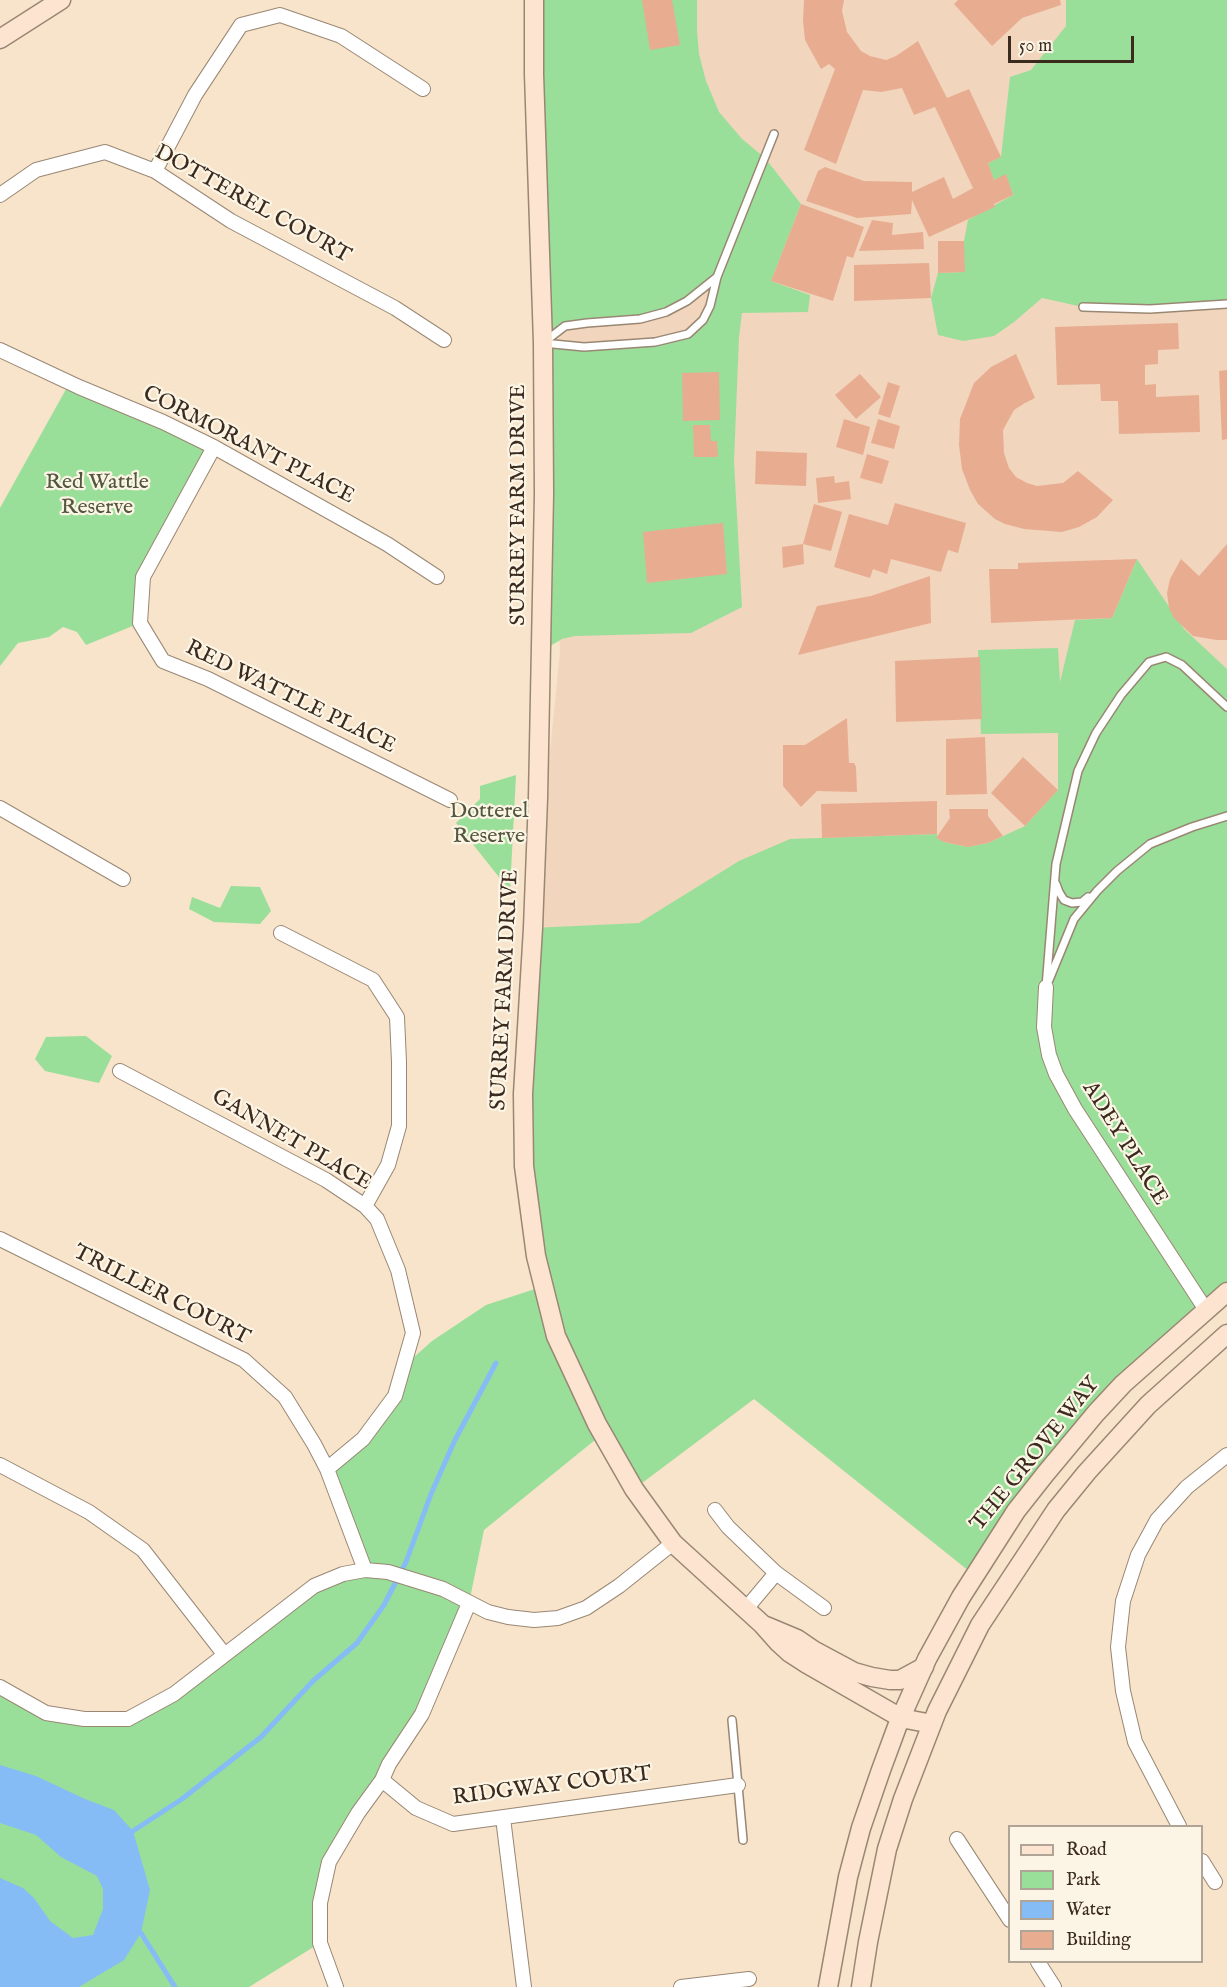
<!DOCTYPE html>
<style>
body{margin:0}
#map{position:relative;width:1227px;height:1987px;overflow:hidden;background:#f7e4cb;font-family:"IM FELL English",serif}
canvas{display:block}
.legend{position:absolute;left:1008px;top:1825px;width:195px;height:138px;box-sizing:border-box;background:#fcf5e5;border:2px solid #afa495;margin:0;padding:8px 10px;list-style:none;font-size:18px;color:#3b2a1e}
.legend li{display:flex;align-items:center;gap:12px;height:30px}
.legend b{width:30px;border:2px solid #afa495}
.scale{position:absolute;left:1008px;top:36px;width:126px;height:27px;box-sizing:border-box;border:3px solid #3b2a1e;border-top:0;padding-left:8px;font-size:18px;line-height:21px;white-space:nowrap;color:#3b2a1e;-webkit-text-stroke:4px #fcf5e5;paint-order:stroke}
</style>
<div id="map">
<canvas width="1227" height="1987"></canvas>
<ul class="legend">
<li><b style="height:8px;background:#fde4d0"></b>Road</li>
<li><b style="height:16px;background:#99df99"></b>Park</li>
<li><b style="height:16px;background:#85bcf5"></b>Water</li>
<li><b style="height:16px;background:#e8ad91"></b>Building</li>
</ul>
<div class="scale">50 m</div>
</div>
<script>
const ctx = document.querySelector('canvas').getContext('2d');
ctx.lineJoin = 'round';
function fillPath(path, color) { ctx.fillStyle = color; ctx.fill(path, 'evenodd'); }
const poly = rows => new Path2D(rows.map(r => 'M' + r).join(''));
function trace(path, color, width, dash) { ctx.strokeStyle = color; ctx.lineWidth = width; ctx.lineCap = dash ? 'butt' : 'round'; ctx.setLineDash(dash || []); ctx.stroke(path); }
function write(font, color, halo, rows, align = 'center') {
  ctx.font = font + ' "IM FELL English",serif'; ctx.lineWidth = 4.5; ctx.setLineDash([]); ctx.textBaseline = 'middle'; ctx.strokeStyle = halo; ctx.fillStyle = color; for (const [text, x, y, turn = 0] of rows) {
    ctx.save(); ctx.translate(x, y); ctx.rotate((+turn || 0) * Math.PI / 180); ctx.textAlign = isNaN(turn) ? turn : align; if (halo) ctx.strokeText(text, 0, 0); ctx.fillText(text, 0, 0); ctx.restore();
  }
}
const built = poly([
 [543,0,1227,0,1227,1293,1154,1356,974,1575,754,1399,634,1489,534,915,560,651,534,74]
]);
const green = poly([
 [538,0,697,0,697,31,699,54,706,81,719,112,742,139,765,158,801,204,771,281,810,295,808,312,742,313,739,337,734,461,742,607,691,633,575,636,562,639,542,651],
 [717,279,703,320,688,334,655,342,584,347,544,342,565,326,640,319,687,301],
 [1066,0,1227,0,1227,304,1150,309,1083,307,1042,298,1014,322,994,336,963,341,938,335,931,298,938,273,964,272,964,241,968,220,1013,195,1006,175,994,180,988,163,1001,157,1010,77,1031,70,1066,26],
 [70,382,214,447,143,577,140,623,86,645,77,632,63,627,49,637,18,643,0,666,0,508],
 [1137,559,1184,629,1227,669,1227,1293,1096,1413,974,1575,754,1399,634,1489,556,1336,524,1167,533,928,639,923,739,861,790,839,937,834,937,838,944,842,968,847,988,843,1025,826,1058,790,1058,733,981,734,978,650,1058,648,1060,682,1075,620,1112,618],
 [516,775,510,891,456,823,480,799,480,786],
 [231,886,260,887,271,911,260,924,214,922,189,909,192,897,220,908],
 [86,1036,112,1056,99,1083,45,1071,35,1059,46,1037],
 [535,1289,539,1309,564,1375,595,1440,484,1530,469,1603,422,1714,329,1862,320,1943,249,1987,0,1987,0,1687,46,1713,128,1719,314,1586,364,1570,327,1469,395,1396,403,1367,432,1341,486,1305]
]);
const water = poly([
 [0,1765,36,1776,85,1799,114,1810,133,1831,150,1890,141,1933,124,1960,79,1987,0,1987,0,1878,23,1888,34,1898,50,1921,73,1938,93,1935,103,1909,103,1889,97,1876,61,1857,36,1835,0,1823]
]);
const stream = poly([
 [133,1831,182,1799,261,1737,313,1681,357,1643,384,1605,406,1562,431,1494,455,1440,496,1363],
 [141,1933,175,1987]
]);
const building = poly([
 [642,0,672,0,680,45,650,50],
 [804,0,844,0,842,11,847,32,861,51,870,56,886,60,896,56,918,41,947,98,969,89,1001,157,988,163,994,180,1006,174,1013,195,994,204,995,207,929,237,912,200,911,214,857,218,806,201,818,171,825,167,864,181,912,182,912,192,944,177,953,199,973,188,935,107,914,115,902,88,881,92,863,90,836,164,804,150,835,69,829,64,821,69,805,40,803,21],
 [958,0,1060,0,1061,5,1022,18,992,46,954,4],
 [801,204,864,227,853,258,847,256,833,301,771,281],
 [872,220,893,223,892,235,923,232,924,249,859,251],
 [938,241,964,241,965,272,938,273],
 [929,263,931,298,854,301,854,265],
 [1178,323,1179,349,1158,350,1158,364,1145,365,1145,385,1156,384,1156,397,1199,395,1200,432,1119,434,1118,401,1101,401,1100,384,1057,385,1055,327],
 [1016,354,1035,398,1025,403,1014,410,1003,430,1004,453,1009,468,1016,477,1027,483,1037,486,1063,483,1078,471,1113,500,1097,517,1079,527,1062,532,1024,529,1005,524,995,519,978,504,970,490,962,469,959,445,960,419,974,383,991,367],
 [1227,370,1227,439,1222,440,1219,371],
 [719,372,720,420,683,421,682,373],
 [860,374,881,397,856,419,835,395],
 [888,382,900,386,890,418,878,414],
 [844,419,870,427,863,455,836,447],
 [878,419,900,426,894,449,871,443],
 [693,425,710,425,711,441,717,441,718,457,694,457],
 [756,451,807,453,806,486,755,484],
 [867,454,889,461,882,484,860,478],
 [834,476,835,483,849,481,851,499,818,503,816,478],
 [895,503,966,523,958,553,948,550,941,572,891,559,887,574,873,569,870,578,834,567,849,514,888,525],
 [814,504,842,512,831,551,803,544],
 [723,523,727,574,647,583,643,532],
 [803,544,804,564,783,568,782,547],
 [1227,544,1227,640,1217,640,1193,636,1174,618,1169,608,1167,593,1170,579,1181,559,1199,576],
 [1137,559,1112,618,991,623,989,569,1018,569,1018,563],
 [930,576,931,623,798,655,817,606,871,596],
 [980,657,982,719,896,722,895,661],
 [847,718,849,763,854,763,856,767,857,792,817,791,801,807,783,786,783,745,805,745],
 [985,737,987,794,946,795,946,739],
 [1023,757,1058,790,1025,826,991,793],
 [937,801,937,834,822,838,821,804],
 [949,809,988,809,988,816,1003,836,988,843,968,847,944,842,936,838,950,818]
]);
const lane = poly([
 [717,277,710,306,703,320,688,334,655,342,584,347,543,343,565,326,587,323,640,319,666,312,687,301,717,277],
 [717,277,774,134],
 [1083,307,1150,309,1227,304],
 [1056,884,1059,892,1064,900,1072,903,1082,902,1088,897],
 [1049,980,1074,919,1097,891,1117,871,1150,844,1192,827,1227,816],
 [1046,987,1056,864,1078,771,1096,733,1121,695,1149,662,1166,657,1182,665,1227,707],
 [732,1720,743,1840]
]);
const street = poly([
 [155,171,195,95,241,25,280,15,341,36,423,89],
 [0,195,36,170,105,152,155,171,231,221,395,308,444,340],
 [0,350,79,387,163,422,214,447,387,544,437,577],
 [214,447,143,577,140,623,163,661,208,679,450,800],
 [0,808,123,879],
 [281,933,373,980,397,1017,399,1062,399,1126,388,1165,365,1206],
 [1046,987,1044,1027,1049,1055,1056,1074,1075,1109,1206,1310],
 [120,1071,326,1180,365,1206,377,1219,398,1270,413,1333,395,1396,363,1439,327,1469],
 [0,1239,244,1360,285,1397,314,1444,327,1469,365,1570],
 [0,1465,89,1512,143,1550,224,1654],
 [715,1510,728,1527,776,1573,824,1608],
 [745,1610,776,1573],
 [0,1687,46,1713,84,1719,128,1719,174,1694,314,1586,343,1574,365,1570,388,1572,443,1589,488,1612,508,1617,534,1620,558,1618,586,1608,619,1586,673,1543],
 [382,1780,416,1808,453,1824,738,1785],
 [503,1818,524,1987],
 [1179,1826,1135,1742,1123,1691,1118,1647,1123,1601,1138,1555,1157,1520,1187,1487,1227,1455],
 [957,1839,1010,1920],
 [1202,1861,1215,1882],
 [1038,1962,1054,1987],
 [336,1987,320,1943,320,1903,329,1862,358,1813,382,1780,389,1764,422,1714,469,1603],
 [681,1987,749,1979]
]);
const secondary = poly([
 [534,0,534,74,543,343,544,494,538,798,533,928,523,1094,524,1166,536,1256,556,1336,597,1424,634,1489,673,1543,762,1624,778,1642,790,1653,807,1664,901,1718,932,1724],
 [0,39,61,0],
 [766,1626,797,1639,813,1650,854,1672,872,1677,890,1680,900,1680,924,1667],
 [828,1987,848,1877,861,1828,881,1770,898,1724,927,1659,961,1597,1016,1511,1046,1473,1096,1413,1123,1384,1227,1292],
 [861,1987,868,1942,887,1849,903,1799,937,1711,980,1625,1056,1510,1087,1472,1148,1405,1227,1334]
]);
const streetNames = [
 ["DOTTEREL COURT",252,205,29],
 ["CORMORANT PLACE",248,446,27],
 ["SURREY FARM DRIVE",519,505,-90],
 ["RED WATTLE PLACE",290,698,26],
 ["SURREY FARM DRIVE",506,990,-87],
 ["GANNET PLACE",291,1141,30],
 ["ADEY PLACE",1124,1144,58],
 ["TRILLER COURT",161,1296,27],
 ["THE GROVE WAY",1036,1455,-51],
 ["RIDGWAY COURT",552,1787,-7]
];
const parkNames = [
 ["Red Wattle",97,483],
 ["Reserve",97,508],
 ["Dotterel",489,812],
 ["Reserve",489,837]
];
fillPath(built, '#f1d5bd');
fillPath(green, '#99df99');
fillPath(water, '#85bcf5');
trace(stream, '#85bcf5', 5);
fillPath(building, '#e8ad91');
trace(lane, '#998774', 10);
trace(street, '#998774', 16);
trace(secondary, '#998774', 21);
trace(lane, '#fff', 7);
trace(street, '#fff', 14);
trace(secondary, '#fde4d0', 18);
write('22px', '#3b2a1e', '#fcf5e5', streetNames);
write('22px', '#52573d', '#fcf5e5', parkNames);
</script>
